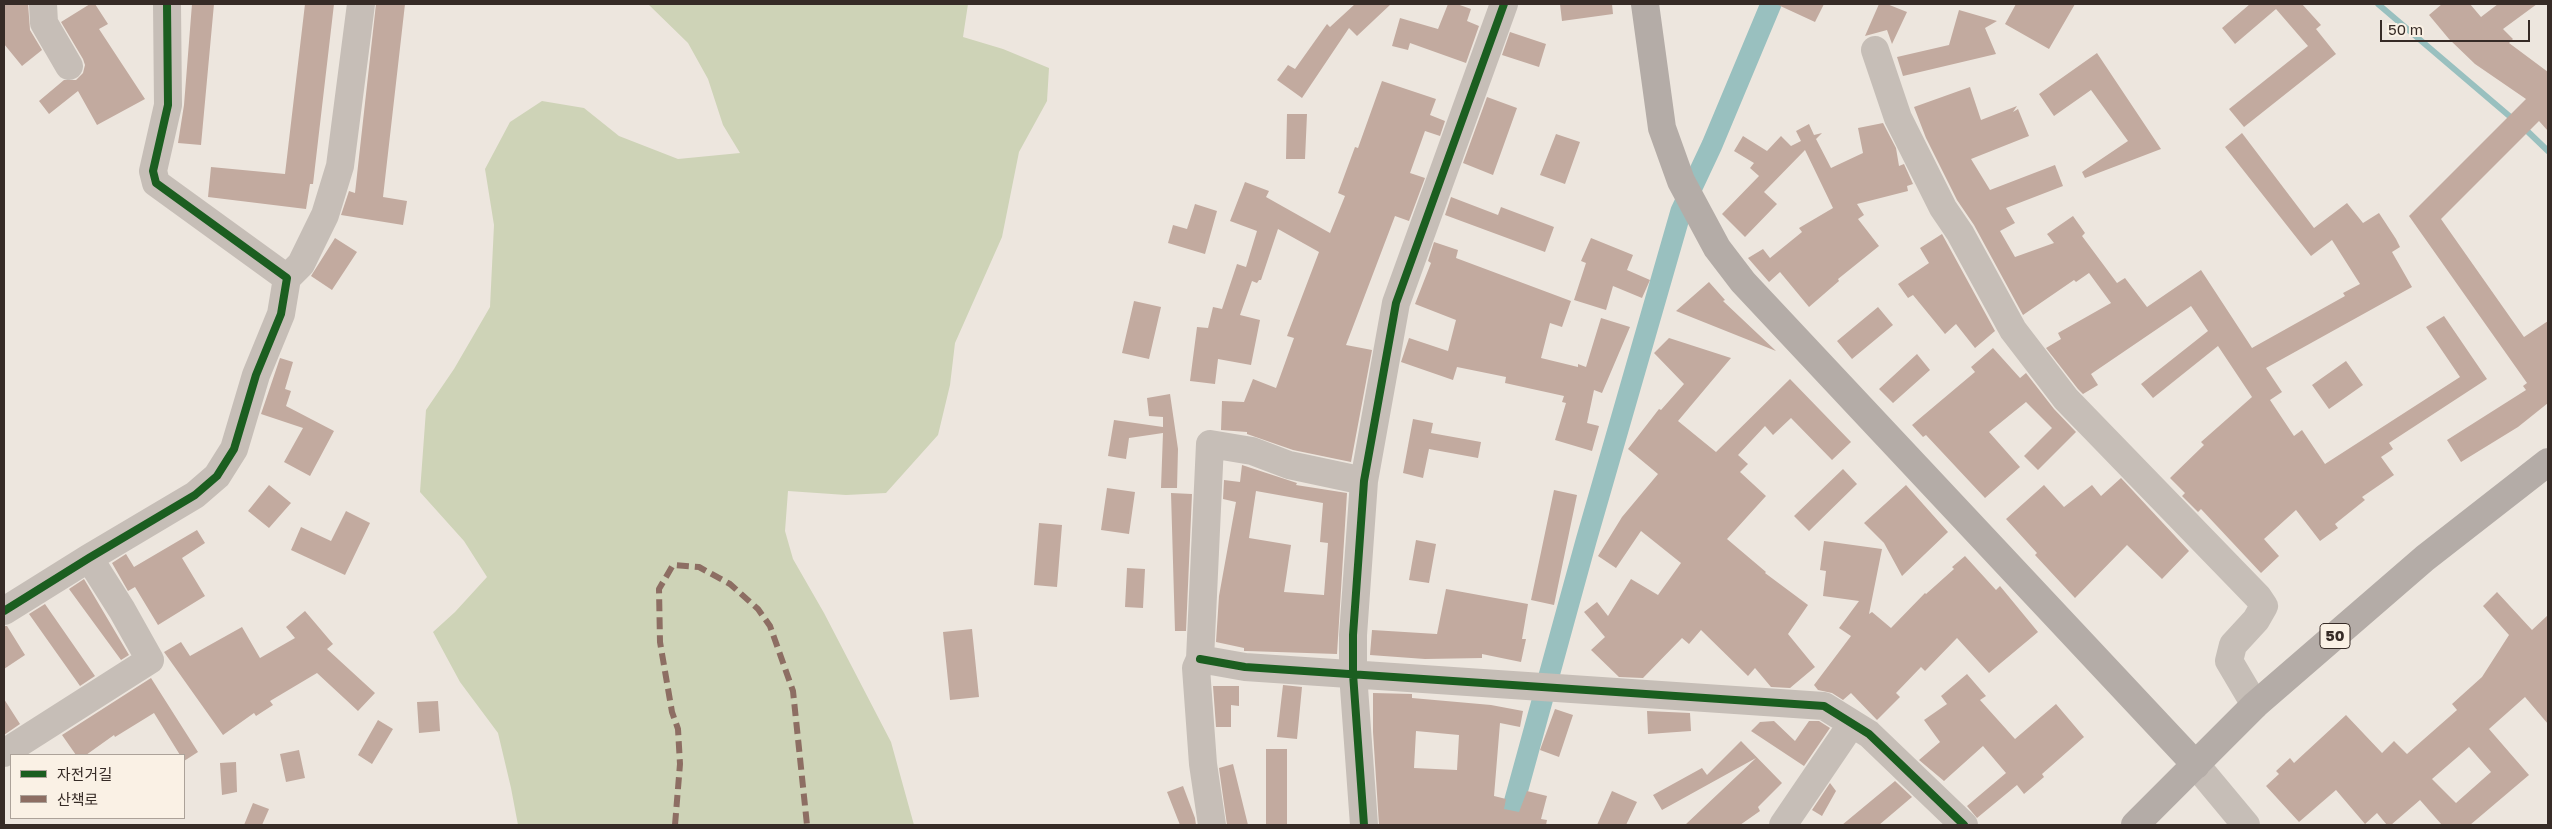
<!DOCTYPE html>
<meta charset="utf-8">
<style>
body{margin:0}
#map{position:relative;width:2552px;height:829px;overflow:hidden;background:#ede6de;font-family:"Golos Text","Noto Sans KR",sans-serif}
canvas{display:block}
.frame{position:absolute;inset:0;border:5px solid #362b26;pointer-events:none}
.legend{position:absolute;left:10px;top:754px;width:175px;height:65px;box-sizing:border-box;background:#faf1e5;border:1px solid #aca299;margin:0;padding:6px 9px;list-style:none;font-size:15px;color:#362b26}
.legend li{display:flex;align-items:center;gap:10px;height:25px}
.legend b{width:25px;border:1px solid #aca299}
.scale{position:absolute;left:2380px;top:20px;width:150px;height:22px;box-sizing:border-box;border:2px solid #362b26;border-top:0;padding-left:6px;font-size:15px;line-height:18px;white-space:nowrap;color:#362b26;-webkit-text-stroke:4px #faf1e5;paint-order:stroke}
</style>
<div id="map">
<canvas width="2552" height="829"></canvas>
<div class="frame"></div>
<ul class="legend">
<li><b style="height:6px;background:#1b5e20"></b>자전거길</li>
<li><b style="height:6px;background:#8d6e63"></b>산책로</li>
</ul>
<div class="scale">50 m</div>
</div>
<script>
const ctx = document.querySelector('canvas').getContext('2d');
ctx.lineJoin = 'round';
function fillPath(path, color) { ctx.fillStyle = color; ctx.fill(path, 'evenodd'); }
const poly = rows => new Path2D(rows.map(r => 'M' + r).join(''));
function trace(path, color, width, dash) { ctx.strokeStyle = color; ctx.lineWidth = width; ctx.lineCap = dash ? 'butt' : 'round'; ctx.setLineDash(dash || []); ctx.stroke(path); }
function write(font, color, halo, rows, align = 'center') {
  ctx.font = font + ' "Golos Text",sans-serif'; ctx.lineWidth = 4; ctx.setLineDash([]); ctx.textBaseline = 'middle'; ctx.strokeStyle = halo; ctx.fillStyle = color; for (const [text, x, y, turn = 0] of rows) {
    ctx.save(); ctx.translate(x, y); ctx.rotate((+turn || 0) * Math.PI / 180); ctx.textAlign = isNaN(turn) ? turn : align; if (halo) ctx.strokeText(text, 0, 0); ctx.fillText(text, 0, 0); ctx.restore();
  }
}
const green = poly([
 [648,4,968,4,963,37,1003,49,1049,68,1047,101,1019,152,1002,237,955,343,950,385,938,435,886,493,846,495,788,491,785,531,793,559,824,613,891,742,914,825,518,825,511,788,498,733,460,682,433,632,455,612,487,577,464,541,420,492,426,410,454,369,490,307,494,225,485,169,510,122,542,101,584,108,619,136,678,159,740,153,723,125,708,79,688,43]
]);
const stream = poly([
 [2378,4,2514,120],
 [2522,126,2548,151]
]);
const canal = poly([
 [1508,825,1586,541,1681,211,1712,145,1771,4]
]);
const building = poly([
 [4,4,28,4,30,30,42,50,22,66,4,44],
 [90,4,95,4,108,24,99,29,145,99,97,125,78,91,49,114,39,101,64,80,76,80,83,73,85,65,83,59,61,22],
 [192,4,214,4,201,145,178,143,184,105],
 [305,4,334,4,313,184,310,184,306,209,208,197,211,167,285,174],
 [376,4,405,4,383,197,407,201,403,225,341,215,349,191,355,193],
 [1355,4,1391,4,1357,36,1349,28,1302,98,1277,80,1288,65,1295,69,1327,24,1330,27],
 [1448,4,1457,4,1471,9,1467,21,1479,26,1466,63,1410,43,1408,50,1392,46,1400,18,1438,29],
 [1560,4,1612,4,1613,14,1562,21],
 [1776,4,1824,4,1815,22],
 [1879,4,1887,4,1907,12,1892,44,1887,30,1865,36],
 [2016,4,2075,4,2049,49,2005,24],
 [2250,4,2302,4,2321,25,2316,29,2336,54,2244,127,2229,109,2308,46,2276,9,2235,44,2222,28],
 [2442,4,2470,4,2481,17,2498,4,2537,4,2503,29,2513,39,2509,43,2548,72,2548,131,2539,121,2441,219,2524,337,2548,321,2548,403,2518,427,2461,462,2447,440,2526,390,2523,386,2527,383,2409,216,2526,99,2475,64,2449,39,2429,15],
 [1959,10,1997,21,1985,28,1996,54,1903,76,1897,57,1949,45],
 [1510,32,1546,44,1539,67,1502,55],
 [2097,53,2161,149,2085,178,2082,172,2128,141,2091,90,2054,116,2039,94],
 [1382,81,1436,99,1430,115,1445,121,1440,136,1425,131,1410,173,1425,178,1409,221,1395,216,1346,345,1372,350,1351,462,1293,450,1247,434,1247,432,1221,430,1222,401,1244,402,1253,379,1276,388,1294,338,1287,336,1319,252,1278,229,1261,280,1259,280,1257,283,1252,281,1240,315,1260,320,1251,365,1218,359,1215,384,1190,381,1197,327,1208,328,1213,307,1222,309,1237,264,1246,267,1257,231,1230,221,1245,182,1269,191,1266,197,1330,233,1345,196,1338,193,1355,147,1358,148],
 [1970,87,1981,120,2017,106,2013,112,2018,109,2029,136,1971,159,1990,190,2055,165,2063,186,2006,208,2015,223,2000,231,2015,257,2054,243,2047,234,2073,216,2085,233,2082,236,2117,283,2125,278,2147,307,2201,270,2252,348,2345,296,2343,293,2360,284,2332,240,2311,256,2225,147,2242,133,2314,228,2347,203,2363,223,2379,213,2396,239,2400,247,2392,252,2412,287,2266,368,2282,392,2270,400,2294,436,2302,430,2325,464,2460,377,2426,327,2444,316,2487,379,2389,443,2393,449,2381,457,2394,475,2362,497,2365,500,2335,524,2338,528,2320,541,2296,510,2264,539,2279,556,2261,573,2201,509,2198,512,2182,496,2185,493,2170,478,2204,445,2201,442,2252,397,2218,346,2153,398,2141,384,2208,331,2191,306,2091,374,2098,385,2083,394,2078,389,2046,348,2061,339,2058,333,2111,303,2089,273,2076,282,2074,280,2023,315,1974,225,1957,200,1926,138,1914,107],
 [1487,97,1517,108,1493,175,1463,163],
 [1287,114,1307,114,1305,159,1286,159],
 [1883,123,1896,148,1899,166,1904,164,1913,184,1907,186,1908,191,1857,204,1864,215,1858,219,1879,246,1838,279,1839,281,1809,307,1780,272,1769,282,1748,258,1763,249,1770,258,1802,232,1799,228,1833,208,1805,150,1764,192,1777,204,1745,237,1722,214,1759,176,1750,168,1754,163,1734,151,1743,136,1767,151,1781,136,1791,146,1801,141,1796,131,1809,124,1814,135,1822,133,1816,139,1831,168,1863,153,1858,128],
 [1556,134,1580,142,1565,184,1540,175],
 [1451,197,1498,215,1501,207,1554,227,1545,252,1445,215],
 [1195,204,1217,211,1205,254,1168,243,1173,225,1187,229],
 [1942,234,1995,331,1975,348,1956,324,1945,334,1913,295,1908,298,1898,284,1929,263,1920,248],
 [335,238,357,252,332,290,311,276],
 [1591,238,1633,255,1627,270,1650,280,1642,298,1613,286,1606,310,1574,300,1586,263,1581,261],
 [1434,242,1458,250,1456,258,1571,301,1562,327,1550,323,1541,358,1578,367,1578,364,1586,367,1601,318,1630,327,1602,393,1594,390,1587,423,1599,426,1592,451,1555,440,1566,403,1562,402,1564,396,1505,383,1506,377,1457,367,1453,380,1401,362,1409,338,1448,351,1456,320,1415,304,1431,263,1428,261],
 [1709,282,1725,300,1723,301,1776,351,1676,311],
 [1134,301,1161,307,1149,359,1122,353],
 [1878,307,1893,325,1852,359,1837,341],
 [1669,338,1731,358,1678,421,1716,452,1790,379,1851,442,1832,460,1791,418,1773,435,1765,426,1738,455,1748,464,1740,472,1766,496,1727,539,1766,572,1765,573,1808,605,1788,634,1815,667,1790,688,1771,687,1755,668,1748,676,1701,630,1689,644,1682,638,1643,678,1619,677,1591,650,1605,637,1584,612,1597,602,1608,616,1631,579,1658,595,1681,563,1641,531,1616,568,1598,556,1622,517,1658,474,1628,449,1659,409,1661,410,1684,384,1654,353],
 [1993,348,2020,378,2026,373,2054,409,2076,432,2038,470,2024,456,2052,428,2026,402,1989,432,2020,467,1985,498,1926,435,1923,437,1912,425,1975,372,1971,367],
 [1917,354,1930,370,1893,403,1879,389],
 [280,358,293,362,285,389,291,391,286,406,334,431,310,476,284,462,303,428,261,414],
 [2346,361,2363,385,2329,409,2312,385],
 [1170,394,1178,449,1177,488,1161,488,1163,433,1129,438,1126,459,1108,456,1114,420,1163,427,1163,417,1149,416,1147,398],
 [1413,419,1433,423,1431,433,1481,442,1478,458,1429,449,1423,478,1403,473],
 [1242,465,1297,483,1296,485,1347,493,1337,654,1247,651,1244,651,1244,648,1216,642,1219,596,1236,502,1223,499,1224,480,1240,482],
 [1256,491,1323,503,1320,542,1328,543,1324,595,1284,592,1291,545,1249,538],
 [1843,469,1857,484,1809,531,1794,516],
 [2121,478,2189,551,2162,579,2127,545,2075,598,2035,555,2037,553,2006,519,2044,485,2064,507,2092,485,2101,496],
 [269,485,291,503,269,528,248,511],
 [1906,485,1948,532,1902,576,1884,543,1864,523],
 [1107,488,1135,492,1129,534,1101,530],
 [1554,490,1577,495,1554,605,1531,600],
 [1171,493,1192,494,1186,631,1175,631],
 [346,511,370,523,345,575,291,550,301,527,331,541],
 [1039,523,1062,525,1057,587,1034,585],
 [197,530,205,543,182,558,205,596,158,625,135,587,128,591,112,563,126,554,134,567],
 [1416,540,1436,544,1429,583,1409,580],
 [1824,541,1882,549,1869,614,1872,612,1891,628,1925,593,1926,594,1954,569,1952,567,1965,556,1996,590,2000,586,2038,632,1989,673,1957,638,1925,671,1921,667,1896,693,1900,697,1877,720,1851,693,1843,700,1832,693,1818,690,1814,685,1851,636,1839,628,1859,601,1823,596,1826,571,1820,570],
 [1127,568,1145,569,1143,608,1125,607],
 [84,579,129,655,121,660,69,589],
 [1446,589,1528,604,1522,639,1526,639,1521,662,1482,654,1482,658,1425,659,1370,655,1372,630,1437,634],
 [2497,592,2532,630,2548,615,2548,724,2525,697,2489,729,2529,775,2470,825,2442,825,2420,800,2391,825,2387,825,2377,813,2365,824,2336,790,2299,822,2266,786,2279,774,2276,771,2290,758,2294,763,2346,715,2382,753,2394,741,2407,754,2457,710,2452,704,2482,677,2509,635,2483,606],
 [2469,747,2491,772,2456,803,2432,779],
 [45,604,95,676,80,686,29,614],
 [305,611,333,644,327,649,375,693,358,711,317,673,270,701,273,705,256,716,254,713,223,735,164,652,181,642,190,656,242,627,260,658,295,638,286,627],
 [4,626,7,626,25,655,4,669],
 [972,629,979,697,950,700,943,632],
 [1967,674,1986,696,1980,700,2015,739,2056,704,2084,737,2042,774,2044,777,2024,794,2017,785,1977,818,1967,806,2006,773,1983,746,1944,781,1919,760,1940,742,1924,720,1947,704,1941,696],
 [151,678,198,752,184,761,184,755,180,755,154,713,115,737,114,735,86,755,76,755,62,735],
 [1283,685,1302,687,1297,739,1277,737],
 [1213,686,1239,686,1239,706,1231,705,1231,727,1216,727],
 [1373,693,1412,694,1412,698,1491,705,1523,711,1520,727,1500,723,1494,796,1506,799,1504,809,1519,812,1527,791,1547,796,1541,819,1547,820,1546,825,1379,825,1373,732],
 [1416,731,1459,735,1457,770,1414,768],
 [4,699,20,724,4,735],
 [438,701,440,731,419,733,417,702],
 [1555,709,1573,715,1559,757,1540,750],
 [1647,711,1690,713,1691,731,1648,734],
 [378,720,393,729,372,764,358,755],
 [1774,721,1795,741,1809,721,1819,721,1830,728,1804,766,1751,731,1760,722],
 [1741,741,1782,783,1758,807,1760,811,1740,825,1685,825,1756,758,1662,810,1653,795,1702,768,1707,775],
 [1266,749,1287,749,1287,825,1266,825],
 [299,750,305,778,286,782,280,754],
 [236,762,237,792,222,795,220,763],
 [1233,764,1248,825,1227,825,1219,768],
 [1895,781,1912,797,1879,825,1842,825],
 [1830,783,1836,791,1822,816,1812,810],
 [1183,786,1195,818,1196,825,1180,825,1167,792],
 [1612,791,1637,802,1626,825,1597,825],
 [253,803,269,809,262,825,244,825]
]);
const minor = poly([
 [43,4,44,23,69,66],
 [1875,50,1898,118,1943,208,1960,233,2013,330,2066,399,2258,597,2264,606,2256,620,2233,645,2229,661,2255,705],
 [287,278,301,264,325,215,340,166,361,4],
 [4,611,89,558,195,495,217,476,234,449,256,375,281,314,287,278,156,183,153,171,168,105,167,4],
 [1200,659,1245,667,1824,706,1869,734,1964,825],
 [4,753,150,660,122,610,89,558],
 [2196,765,2246,825],
 [1212,825,1203,764,1196,668,1200,659,1210,444,1252,451,1289,465,1364,481],
 [1364,825,1353,674,1353,635,1364,481,1396,303,1504,4],
 [1783,825,1851,725]
]);
const major = poly([
 [1645,4,1662,128,1681,181,1717,248,1743,282,2196,765],
 [2135,825,2255,705,2425,558,2548,462]
]);
const quiet = poly([
 [675,825,680,764,678,729,672,712,660,642,659,589,673,565,699,567,730,584,758,609,770,626,793,691,807,825]
]);
const cycleway = poly([
 [4,611,89,558,195,495,217,476,234,449,256,375,281,314,287,278,156,183,153,171,168,105,167,4],
 [1200,659,1245,667,1824,706,1869,734,1964,825],
 [1364,825,1353,674,1353,635,1364,481,1396,303,1504,4]
]);
const shields = [
 [2335,636,30]
];
const shieldNames = [
 ["50",2335,636]
];
fillPath(green, '#ced3b7');
trace(stream, '#99c0bf', 6);
trace(canal, '#99c0bf', 21);
fillPath(building, '#c2aa9f');
trace(minor, '#c6beb7', 28);
trace(major, '#b4aca7', 28);
trace(quiet, '#8d6e63', 6, [12, 6]);
trace(cycleway, '#1b5e20', 8);
for (const [x, y, w] of shields) { const box = new Path2D(); box.roundRect(x - w / 2, y - 12.5, w, 25, 4); ctx.fillStyle = '#faf1e5'; ctx.fill(box); trace(box, '#362b26', 1); }
write('bold 15px', '#362b26', null, shieldNames);
</script>
